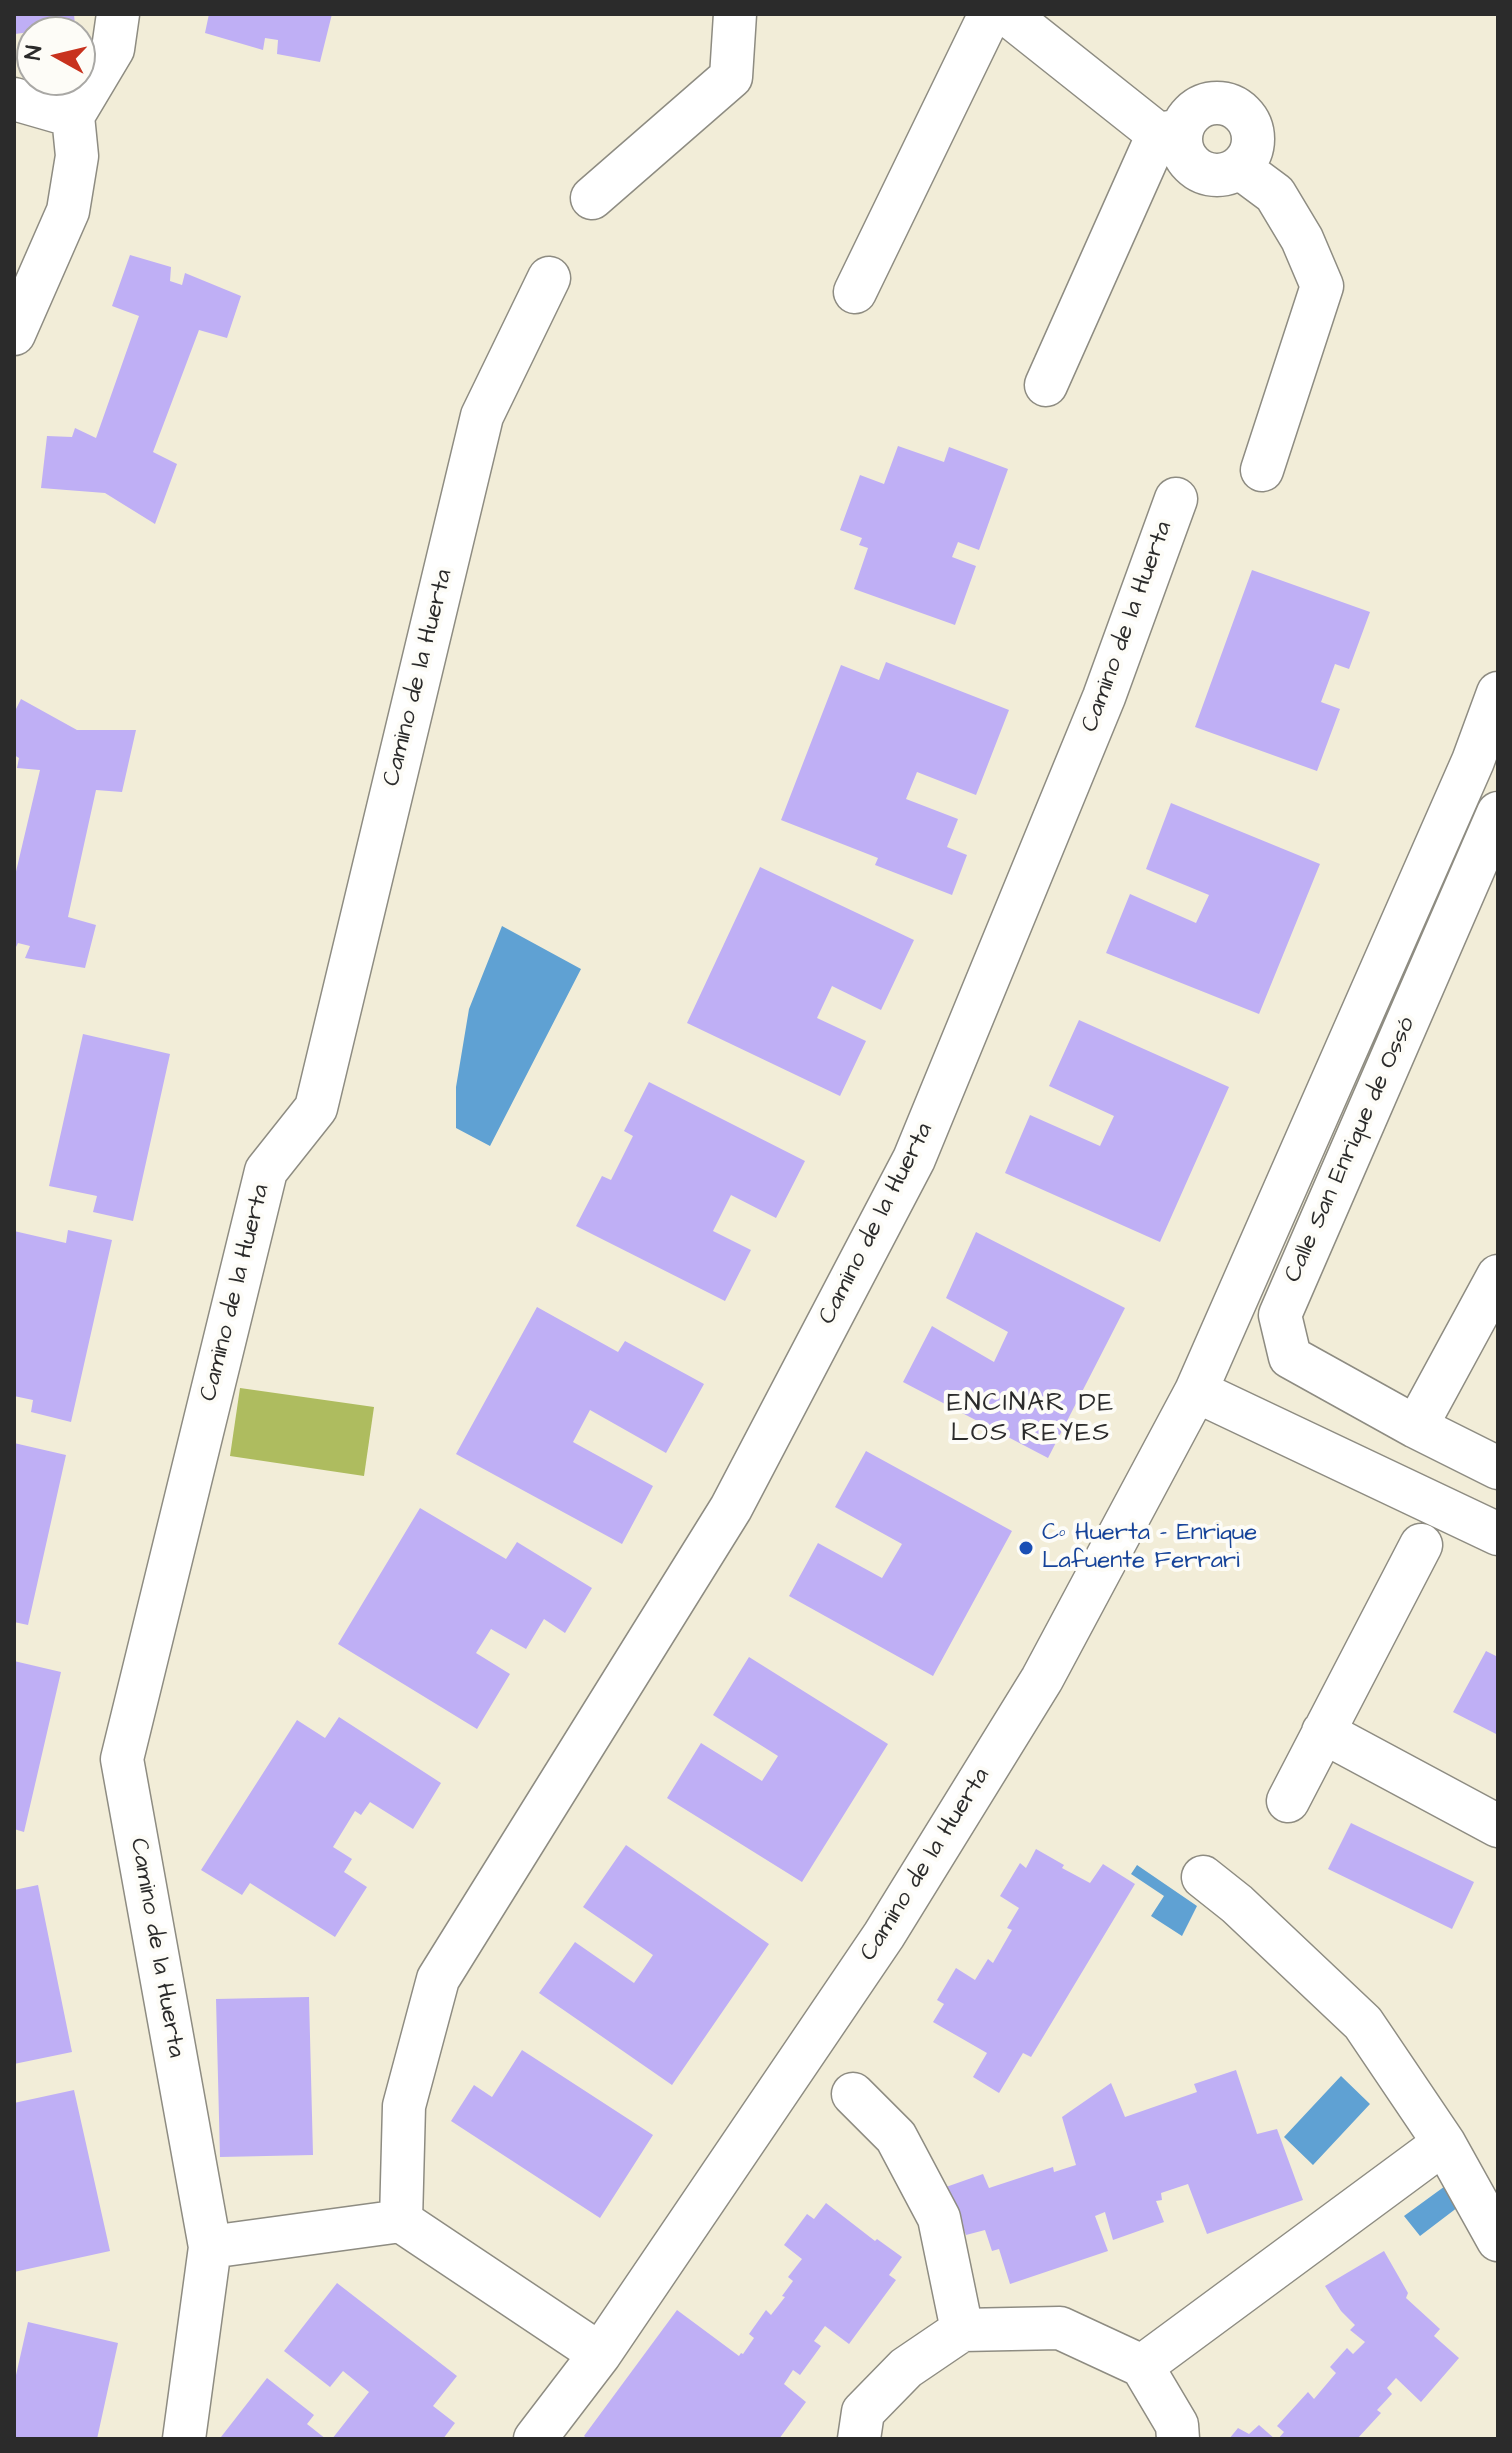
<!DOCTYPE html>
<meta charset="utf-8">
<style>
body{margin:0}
#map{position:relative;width:1512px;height:2453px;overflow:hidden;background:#f2edd8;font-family:"Architects Daughter",sans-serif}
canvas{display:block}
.frame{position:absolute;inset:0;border:16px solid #2b2b2b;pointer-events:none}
.north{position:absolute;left:16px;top:16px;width:80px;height:80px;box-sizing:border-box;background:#fdfcf7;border:2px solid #a9a8a5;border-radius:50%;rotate:278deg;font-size:22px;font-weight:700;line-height:32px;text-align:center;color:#2b2b2b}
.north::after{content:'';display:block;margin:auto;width:28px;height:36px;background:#c8321e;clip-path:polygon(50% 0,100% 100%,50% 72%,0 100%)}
</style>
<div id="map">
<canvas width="1512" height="2453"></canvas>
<div class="frame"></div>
<div class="north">N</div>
</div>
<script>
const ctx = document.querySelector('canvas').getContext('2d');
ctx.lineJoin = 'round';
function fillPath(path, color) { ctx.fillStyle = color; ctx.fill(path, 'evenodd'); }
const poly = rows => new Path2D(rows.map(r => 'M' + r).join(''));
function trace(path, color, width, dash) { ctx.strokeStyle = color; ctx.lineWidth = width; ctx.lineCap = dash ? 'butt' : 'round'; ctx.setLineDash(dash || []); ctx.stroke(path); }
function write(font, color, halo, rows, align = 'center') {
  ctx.font = font + ' "Architects Daughter",sans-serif'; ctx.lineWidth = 8; ctx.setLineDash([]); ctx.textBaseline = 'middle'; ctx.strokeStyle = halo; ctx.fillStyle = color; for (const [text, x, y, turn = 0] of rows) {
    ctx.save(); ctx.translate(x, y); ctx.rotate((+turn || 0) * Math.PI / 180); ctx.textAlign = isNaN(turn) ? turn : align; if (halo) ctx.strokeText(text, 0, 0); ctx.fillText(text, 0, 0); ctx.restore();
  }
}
const green = poly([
 [240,1388,374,1407,364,1476,230,1456]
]);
const water = poly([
 [502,926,581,969,490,1146,456,1128,456,1087,469,1009],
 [1137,1865,1197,1906,1182,1936,1151,1916,1164,1896,1131,1874],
 [1341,2076,1370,2104,1313,2165,1284,2137],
 [1452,2181,1466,2201,1420,2236,1404,2216]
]);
const building = poly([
 [14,14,74,14,75,26,15,34],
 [209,14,332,14,320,62,277,54,278,40,265,38,263,50,205,33],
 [130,255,171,267,170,281,182,285,185,273,241,296,227,338,199,330,153,452,177,464,155,524,105,493,41,488,47,436,72,437,75,428,96,438,139,316,112,306],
 [898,446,944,462,949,447,1008,469,979,550,958,542,952,557,976,566,955,625,854,589,868,548,859,545,862,538,840,530,860,475,884,484],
 [1252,570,1370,612,1349,669,1335,664,1321,702,1340,709,1317,771,1195,727],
 [886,662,1009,710,976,795,917,772,906,799,958,819,947,847,967,855,952,895,875,865,878,858,781,820,841,665,879,680],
 [21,699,77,730,136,730,122,792,96,790,68,917,96,925,85,968,25,958,30,946,18,943,14,951,14,880,40,770,17,768,19,758,14,755,14,713],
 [1171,803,1320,864,1259,1014,1106,953,1130,894,1196,923,1209,895,1146,869],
 [760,867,914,940,881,1010,832,986,817,1018,866,1041,840,1096,687,1023],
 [1079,1020,1229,1087,1160,1242,1005,1173,1030,1115,1100,1146,1114,1116,1049,1086],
 [83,1034,170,1054,133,1221,93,1212,97,1196,49,1186],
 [649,1082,805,1161,776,1218,731,1195,713,1231,751,1250,725,1301,576,1226,602,1176,611,1180,633,1136,624,1131],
 [68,1230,112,1240,71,1422,31,1412,33,1400,14,1396,14,1231,66,1243],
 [976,1232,1125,1308,1048,1458,903,1382,932,1326,994,1362,1008,1332,946,1298],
 [537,1307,618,1352,625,1341,704,1384,666,1453,590,1410,573,1442,653,1486,622,1544,456,1454],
 [14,1443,66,1455,28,1625,14,1622],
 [866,1451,1012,1531,933,1676,789,1596,818,1543,882,1578,902,1544,835,1507],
 [420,1508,506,1559,517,1542,592,1588,565,1633,544,1619,526,1649,491,1629,476,1653,510,1674,477,1729,338,1644],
 [1486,1651,1498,1657,1498,1735,1453,1712],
 [749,1657,888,1744,802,1882,667,1798,701,1743,762,1781,778,1756,713,1715],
 [14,1661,61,1672,24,1832,14,1829],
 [339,1717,441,1783,413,1829,370,1802,361,1815,355,1811,333,1847,352,1859,344,1872,367,1887,335,1937,250,1883,242,1895,201,1870,297,1720,325,1738],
 [1351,1823,1474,1882,1452,1929,1328,1869],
 [626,1845,769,1944,672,2085,539,1993,575,1942,634,1983,653,1955,583,1907],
 [1036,1849,1064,1865,1062,1868,1090,1883,1103,1864,1135,1884,1031,2057,1023,2053,999,2093,973,2077,987,2053,933,2022,944,2004,937,2000,956,1968,975,1980,988,1959,993,1963,1012,1930,1007,1928,1019,1908,1000,1896,1020,1863,1026,1868],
 [38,1885,72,2052,14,2064,14,1890],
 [309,1997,313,2155,220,2157,216,1999],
 [522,2050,653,2135,600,2218,451,2121,474,2085,492,2097],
 [1236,2070,1257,2134,1277,2129,1303,2200,1207,2234,1188,2184,1161,2193,1162,2200,1156,2201,1164,2222,1113,2240,1105,2212,1095,2216,1108,2251,1010,2284,999,2249,992,2251,985,2230,966,2235,946,2187,983,2174,989,2188,1053,2167,1054,2172,1076,2165,1062,2117,1111,2083,1125,2117,1197,2092,1194,2084],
 [74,2090,110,2251,14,2272,14,2103],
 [826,2203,875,2241,877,2239,902,2257,889,2275,896,2280,849,2344,825,2326,814,2341,821,2346,800,2375,793,2370,784,2384,806,2402,779,2439,588,2439,584,2436,677,2310,739,2356,741,2353,743,2354,754,2338,749,2334,766,2310,771,2315,785,2297,782,2296,793,2281,788,2277,802,2259,784,2245,807,2214,814,2219],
 [1384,2251,1408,2293,1406,2298,1440,2329,1434,2336,1459,2358,1421,2402,1396,2378,1387,2388,1392,2394,1377,2410,1381,2413,1357,2439,1278,2439,1284,2432,1277,2426,1308,2392,1314,2399,1336,2373,1330,2367,1347,2348,1353,2354,1365,2342,1350,2330,1355,2325,1341,2311,1325,2286],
 [337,2283,457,2376,433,2406,455,2423,443,2439,332,2439,369,2392,343,2371,330,2387,284,2351],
 [28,2322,118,2343,97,2439,14,2439,14,2384],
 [267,2378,314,2415,307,2424,326,2439,221,2437],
 [1259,2425,1275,2439,1229,2439,1238,2428,1249,2434]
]);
const street = poly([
 [1007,14,1158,134,1182,130],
 [14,99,73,116],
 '1181 139a36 36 0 1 1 72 0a36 36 0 1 1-72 0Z',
 [1240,168,1275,194,1302,239,1322,286,1262,470],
 [592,198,731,77,735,14],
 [855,292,990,14],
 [14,334,68,211,77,156,73,116,113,49,118,14],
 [1046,385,1158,134],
 [1498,813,1280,1315,1290,1357,1416,1427,1498,1468],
 [1196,1391,1498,1534],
 [1416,1427,1498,1276],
 [1323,1732,1498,1826],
 [1288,1801,1421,1545],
 [1203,1877,1237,1904,1363,2023,1444,2143,1498,2240],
 [853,2094,896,2137,939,2218,962,2330],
 [210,2247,401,2221],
 [600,2354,401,2221,404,2106,438,1979,731,1508,914,1159,1104,697,1176,499],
 [1142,2366,1444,2143],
 [184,2439,210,2247,122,1759,266,1171,316,1108,482,416,549,278],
 [535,2439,600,2354,884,1935,1042,1679,1196,1391,1473,761,1498,693],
 [859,2439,863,2412,906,2368,962,2330,1060,2328,1142,2366,1177,2425,1178,2439]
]);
const markers = [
 [1026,1548,8,"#1a4fb4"]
];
const streetNames = [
 ["Camino de la Huerta",1128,627,-70],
 ["Camino de la Huerta",419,678,-76],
 ["Calle San Enrique de Ossó",1351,1150,-66],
 ["Camino de la Huerta",877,1224,-63],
 ["Camino de la Huerta",236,1293,-76],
 ["Camino de la Huerta",926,1865,-58],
 ["Camino de la Huerta",156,1948,80]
];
const transitNames = [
 ["Cº Huerta - Enrique",1042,1534],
 ["Lafuente Ferrari",1042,1562]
];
const neighbourhoodNames = [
 ["ENCINAR DE",1031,1405],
 ["LOS REYES",1031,1435]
];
fillPath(green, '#aebc5f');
fillPath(water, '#5fa1d3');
fillPath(building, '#bfaff5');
trace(street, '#8e8c82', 45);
trace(street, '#fff', 42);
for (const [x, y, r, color] of markers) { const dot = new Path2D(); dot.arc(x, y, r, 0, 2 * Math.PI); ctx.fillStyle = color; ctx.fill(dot); trace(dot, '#fdfcf7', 3); }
write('24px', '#2b2b2b', '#fdfcf7', streetNames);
write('24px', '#164399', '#fdfcf7', transitNames, 'left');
ctx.letterSpacing = '2px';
write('26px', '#2b2b2b', '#fdfcf7', neighbourhoodNames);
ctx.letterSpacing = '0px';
</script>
